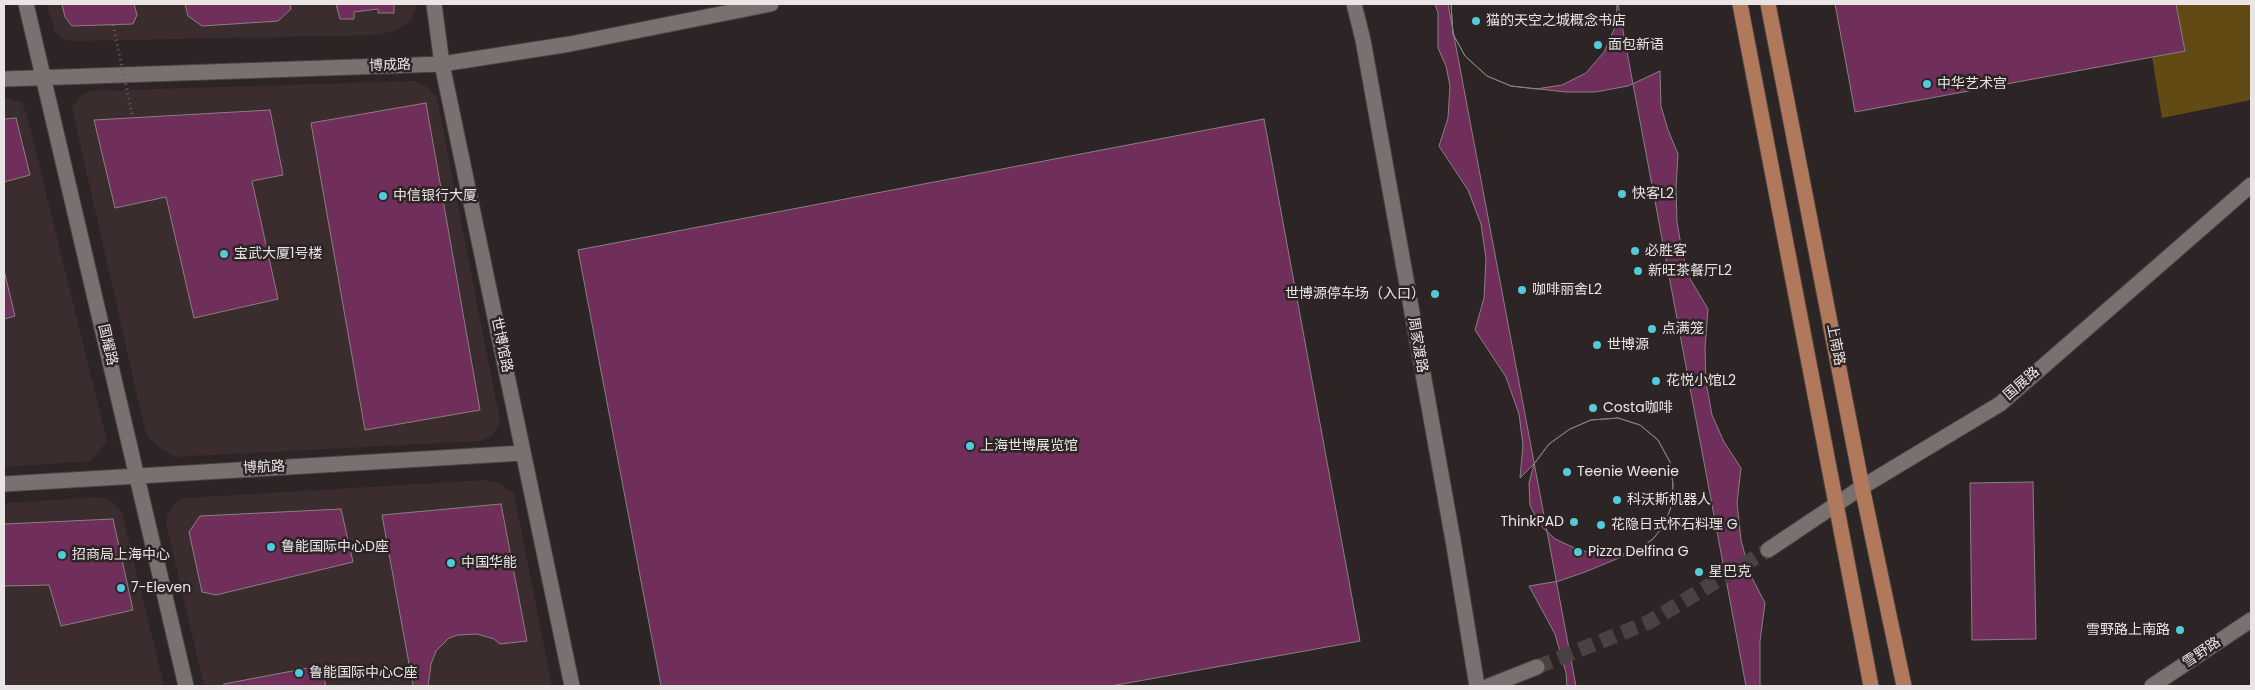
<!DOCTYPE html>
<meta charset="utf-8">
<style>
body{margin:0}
#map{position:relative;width:2255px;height:690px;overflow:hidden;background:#2d2525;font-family:Poppins,sans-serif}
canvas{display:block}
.frame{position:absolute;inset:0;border:5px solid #eae4e4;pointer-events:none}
</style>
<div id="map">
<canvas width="2255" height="690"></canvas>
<div class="frame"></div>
</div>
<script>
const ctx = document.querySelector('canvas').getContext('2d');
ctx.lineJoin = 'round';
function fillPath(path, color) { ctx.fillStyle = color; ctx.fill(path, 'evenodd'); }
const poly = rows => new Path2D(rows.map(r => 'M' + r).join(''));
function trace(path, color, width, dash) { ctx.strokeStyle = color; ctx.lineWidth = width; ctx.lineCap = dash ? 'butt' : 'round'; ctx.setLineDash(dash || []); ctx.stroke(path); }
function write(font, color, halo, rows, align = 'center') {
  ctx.font = font + ' Poppins,"Noto Sans SC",sans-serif'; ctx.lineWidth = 5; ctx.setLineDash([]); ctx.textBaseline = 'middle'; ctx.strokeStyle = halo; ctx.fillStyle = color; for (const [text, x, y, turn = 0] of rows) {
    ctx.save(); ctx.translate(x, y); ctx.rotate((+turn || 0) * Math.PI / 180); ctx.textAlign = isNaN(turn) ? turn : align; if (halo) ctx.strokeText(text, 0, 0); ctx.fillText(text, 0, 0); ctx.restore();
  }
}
const built = poly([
 [47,4,418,4,411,20,397,30,377,35,77,41,65,40,55,32],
 [415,81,429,88,437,98,500,421,493,435,481,441,175,457,158,447,146,435,72,108,80,96,90,91],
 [4,98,9,98,22,103,27,116,107,441,91,461,4,467],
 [486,480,499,483,514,494,552,686,204,686,167,528,166,516,174,504,185,498],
 [102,497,113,503,122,513,164,686,4,686,4,503]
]);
const green = poly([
 [2176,4,2251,4,2251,100,2162,118,2152,57,2185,51]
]);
const building = poly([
 [62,4,134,4,137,15,133,24,72,26,65,17,62,4],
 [185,4,290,4,291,9,278,21,202,26,188,16,185,4],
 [336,4,394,4,394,13,378,13,378,9,354,12,354,19,340,19,336,4],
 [1435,4,1451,4,1453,34,1465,56,1487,76,1511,86,1566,92,1595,92,1628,86,1660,71,1661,106,1668,130,1678,154,1676,188,1677,222,1682,251,1689,277,1708,309,1705,349,1706,382,1712,415,1724,442,1741,468,1737,503,1741,540,1750,574,1765,603,1760,641,1760,686,1567,686,1566,673,1555,634,1529,586,1559,581,1585,572,1636,551,1653,539,1665,524,1672,504,1673,484,1670,462,1658,440,1640,425,1618,418,1591,420,1570,429,1549,444,1534,464,1520,478,1523,445,1519,414,1506,377,1475,330,1484,298,1486,259,1481,224,1468,190,1439,146,1448,118,1450,86,1446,66,1438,48,1438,13,1435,4],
 [1448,4,1618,4,1746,686,1576,686,1448,4],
 [1451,4,1617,4,1616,25,1604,52,1586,73,1562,85,1536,89,1511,86,1487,76,1465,56,1453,34,1451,4],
 [1835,4,2176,4,2185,51,1855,112,1835,4],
 [426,103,480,410,365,430,311,123,426,103],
 [270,110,283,175,252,181,278,299,194,318,166,197,115,208,94,120,270,110],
 [16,118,30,175,4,182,4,119,16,118],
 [1264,119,1360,641,1111,686,661,686,578,250,1264,119],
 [4,270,15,316,4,319,4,270],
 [1618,418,1640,425,1658,440,1670,462,1673,484,1672,504,1665,524,1653,539,1636,551,1610,556,1579,550,1555,539,1539,524,1530,505,1529,483,1534,464,1549,444,1570,429,1591,420,1618,418],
 [2033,482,2036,639,1972,640,1970,483,2033,482],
 [501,504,527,641,500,644,494,639,477,634,458,635,449,638,436,651,431,664,428,686,413,686,382,515,501,504],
 [341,509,353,562,216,595,202,592,189,532,200,516,341,509],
 [113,519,133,610,61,626,49,585,4,586,4,524,113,519],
 [308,668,324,678,326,686,223,686,224,684,308,668]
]);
const minorTunnel = poly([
 [1537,667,1649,622,1768,550]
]);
const minor = poly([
 [26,4,186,686],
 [434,4,442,64,572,686],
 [1354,4,1363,40,1454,546,1477,686],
 [4,79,442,64,570,44,771,4],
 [4,484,523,453],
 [1768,550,1862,487,2000,404,2251,185],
 [1489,686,1537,667],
 [2152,686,2251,620]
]);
const major = poly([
 [1740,4,1871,686],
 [1768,4,1862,487,1904,686]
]);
const pathBridge = poly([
 [113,25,133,118]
]);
const markers = [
 [1476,21,5,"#52cbd9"],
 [1598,45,5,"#52cbd9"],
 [1927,84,5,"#52cbd9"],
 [1622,194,5,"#52cbd9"],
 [383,196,5,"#52cbd9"],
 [1635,251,5,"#52cbd9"],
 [224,254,5,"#52cbd9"],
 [1638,271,5,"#52cbd9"],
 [1522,290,5,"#52cbd9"],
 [1435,294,5,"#52cbd9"],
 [1652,329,5,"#52cbd9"],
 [1597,345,5,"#52cbd9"],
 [1656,381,5,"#52cbd9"],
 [1593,408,5,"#52cbd9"],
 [970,446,5,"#52cbd9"],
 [1567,472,5,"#52cbd9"],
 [1617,500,5,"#52cbd9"],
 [1574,522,5,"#52cbd9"],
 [1601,525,5,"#52cbd9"],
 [271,547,5,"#52cbd9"],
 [1578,552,5,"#52cbd9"],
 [62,555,5,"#52cbd9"],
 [451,563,5,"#52cbd9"],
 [1699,572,5,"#52cbd9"],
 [121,588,5,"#52cbd9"],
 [2180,630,5,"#52cbd9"],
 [299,673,5,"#52cbd9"]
];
const poiNames = [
 ["猫的天空之城概念书店",1486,21],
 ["面包新语",1608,45],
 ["中华艺术宫",1937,84],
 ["快客L2",1632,194],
 ["中信银行大厦",393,196],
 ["必胜客",1645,251],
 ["宝武大厦1号楼",234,254],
 ["新旺茶餐厅L2",1648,271],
 ["咖啡丽舍L2",1532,290],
 ["世博源停车场（入口）",1425,294,"right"],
 ["点满笼",1662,329],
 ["世博源",1607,345],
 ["花悦小馆L2",1666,381],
 ["Costa咖啡",1603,408],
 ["上海世博展览馆",980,446],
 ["Teenie Weenie",1577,472],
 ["科沃斯机器人",1627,500],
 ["ThinkPAD",1564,522,"right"],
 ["花隐日式怀石料理 G",1611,525],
 ["鲁能国际中心D座",281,547],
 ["Pizza Delfina G",1588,552],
 ["招商局上海中心",72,555],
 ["中国华能",461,563],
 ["星巴克",1709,572],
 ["7-Eleven",131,588],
 ["雪野路上南路",2170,630,"right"],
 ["鲁能国际中心C座",309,673]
];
const streetNames = [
 ["博成路",390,66,-2],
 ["国耀路",107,345,77],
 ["世博馆路",501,345,78],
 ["周家渡路",1417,345,80],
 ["上南路",1835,345,79],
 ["国展路",2022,384,-41],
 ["博航路",264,468,-3],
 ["雪野路",2202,653,-34]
];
fillPath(built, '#3b2c2d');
fillPath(green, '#624a14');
fillPath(building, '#6f2f5a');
trace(building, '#887f84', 1);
trace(minorTunnel, '#494242', 15, [15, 8]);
trace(minor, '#484141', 17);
trace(major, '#484141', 17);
trace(minor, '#7a7070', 15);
trace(major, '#b0795c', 15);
trace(pathBridge, '#6c6464', 3, [1, 4]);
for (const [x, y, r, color] of markers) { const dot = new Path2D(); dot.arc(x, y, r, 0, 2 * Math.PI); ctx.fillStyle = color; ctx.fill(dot); trace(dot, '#2d2525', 2); }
write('14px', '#eae4e4', '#2d2525', poiNames, 'left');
write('14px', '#eae4e4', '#2d2525', streetNames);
</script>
